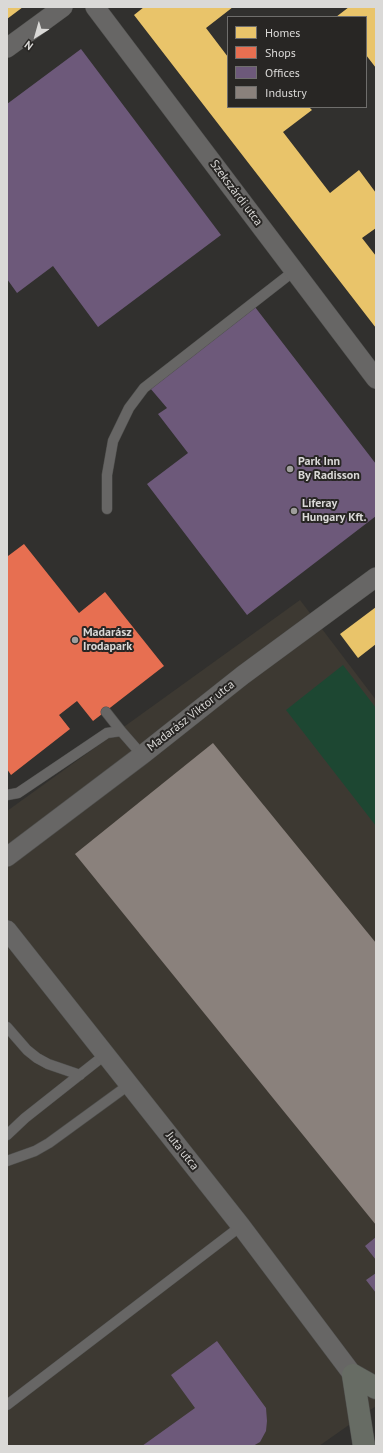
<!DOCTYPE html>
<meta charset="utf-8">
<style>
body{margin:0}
#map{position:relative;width:383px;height:1453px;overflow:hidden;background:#31302e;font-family:"PT Sans",sans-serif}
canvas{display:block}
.frame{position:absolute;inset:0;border:8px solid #dad9d7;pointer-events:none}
.legend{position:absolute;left:227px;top:16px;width:140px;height:92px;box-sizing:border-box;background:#282624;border:1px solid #6f6e6c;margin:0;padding:5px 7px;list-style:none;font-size:12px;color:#dad9d7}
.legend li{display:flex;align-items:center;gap:8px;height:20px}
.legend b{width:20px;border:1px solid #6f6e6c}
.north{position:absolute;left:16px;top:16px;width:40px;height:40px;-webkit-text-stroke:3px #282624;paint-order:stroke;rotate:217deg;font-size:11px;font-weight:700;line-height:16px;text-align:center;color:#dad9d7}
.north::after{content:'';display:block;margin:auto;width:14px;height:18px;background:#dad9d7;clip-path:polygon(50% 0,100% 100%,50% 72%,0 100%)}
</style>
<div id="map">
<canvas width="383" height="1453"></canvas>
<div class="frame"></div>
<ul class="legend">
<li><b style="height:11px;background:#e9c46a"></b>Homes</li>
<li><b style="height:11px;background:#e76f51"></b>Shops</li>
<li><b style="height:11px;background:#6d597a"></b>Offices</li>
<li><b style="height:11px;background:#8a817c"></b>Industry</li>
</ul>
<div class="north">N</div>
</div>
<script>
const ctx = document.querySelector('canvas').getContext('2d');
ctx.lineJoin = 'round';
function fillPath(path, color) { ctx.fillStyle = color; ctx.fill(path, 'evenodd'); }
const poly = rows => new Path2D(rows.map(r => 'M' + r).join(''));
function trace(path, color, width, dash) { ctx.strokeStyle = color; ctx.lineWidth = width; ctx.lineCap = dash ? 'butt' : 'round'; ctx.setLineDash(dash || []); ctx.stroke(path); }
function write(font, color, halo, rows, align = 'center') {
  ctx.font = font + ' "PT Sans",sans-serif'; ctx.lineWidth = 4; ctx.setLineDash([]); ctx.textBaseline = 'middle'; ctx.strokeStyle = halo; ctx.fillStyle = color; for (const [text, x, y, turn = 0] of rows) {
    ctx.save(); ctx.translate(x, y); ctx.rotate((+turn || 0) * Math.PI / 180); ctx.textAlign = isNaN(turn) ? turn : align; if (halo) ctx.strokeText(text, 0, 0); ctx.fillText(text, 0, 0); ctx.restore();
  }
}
const built = poly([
 [300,600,376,700,376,1406,319,1446,7,1446,7,811]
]);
const green = poly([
 [343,665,376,708,376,826,286,710]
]);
const homes = poly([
 [7,7,23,7,7,19],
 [144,7,233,7,206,28,228,57,228,107,309,107,312,110,283,132,330,193,359,170,376,193,376,228,362,238,376,256,376,328,134,15],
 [349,7,376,7,376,68,366,55,366,17,336,17],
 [376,607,376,644,358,658,340,634]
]);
const shops = poly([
 [24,544,79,613,105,592,164,666,93,721,77,701,59,715,70,729,11,775,7,769,7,554,8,556]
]);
const offices = poly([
 [81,49,221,235,98,327,53,266,17,293,7,279,7,104],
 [255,307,376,464,376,516,247,615,147,484,188,453,158,414,167,408,150,388],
 [376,1237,376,1260,365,1246],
 [376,1273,376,1293,366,1280],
 [217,1341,266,1408,267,1421,266,1431,260,1442,253,1446,142,1446,195,1408,171,1375]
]);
const industry = poly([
 [213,743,376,943,376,1225,75,854]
]);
const lane = poly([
 [107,509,107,475,113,441,129,408,144,388,294,271],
 [106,712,121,731],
 [7,795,18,793,107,733,121,731,142,755],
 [7,1027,27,1050,37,1058,48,1064,80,1075],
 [7,1135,25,1118,106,1054],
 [7,1161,35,1151,49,1143,130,1084],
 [7,1405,241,1226]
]);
const street = poly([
 [95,7,376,379],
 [7,48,63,7],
 [7,857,142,755,243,675,376,577],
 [7,930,241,1226,353,1375]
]);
const primary = poly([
 [353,1375,364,1446],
 [353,1375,376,1388]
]);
const markers = [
 [290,469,4,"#9f9e9c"],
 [294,511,4,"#9f9e9c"],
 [75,640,4,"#9f9e9c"]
];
const streetNames = [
 ["Szekszárdi utca",236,193,53],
 ["Madarász Viktor utca",191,716,-38],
 ["Juta utca",182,1151,52]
];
const poiNames = [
 ["Park Inn",298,462],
 ["By Radisson",298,476],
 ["Liferay",302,504],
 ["Hungary Kft.",302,518],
 ["Madarász",83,633],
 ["Irodapark",83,647]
];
fillPath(built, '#3d3932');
fillPath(green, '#1d4732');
fillPath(homes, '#e9c46a');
fillPath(shops, '#e76f51');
fillPath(offices, '#6d597a');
fillPath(industry, '#8a817c');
trace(lane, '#4f4f4d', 11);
trace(street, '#4f4f4d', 20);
trace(primary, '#4f4f4d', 23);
trace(lane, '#676665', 10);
trace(street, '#676665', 19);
trace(primary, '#676c64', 22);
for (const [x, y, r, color] of markers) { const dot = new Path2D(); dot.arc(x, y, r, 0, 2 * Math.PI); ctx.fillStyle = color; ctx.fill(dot); trace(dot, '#282624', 1.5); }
write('12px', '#dad9d7', '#282624', streetNames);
write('bold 12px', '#dad9d7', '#282624', poiNames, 'left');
</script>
